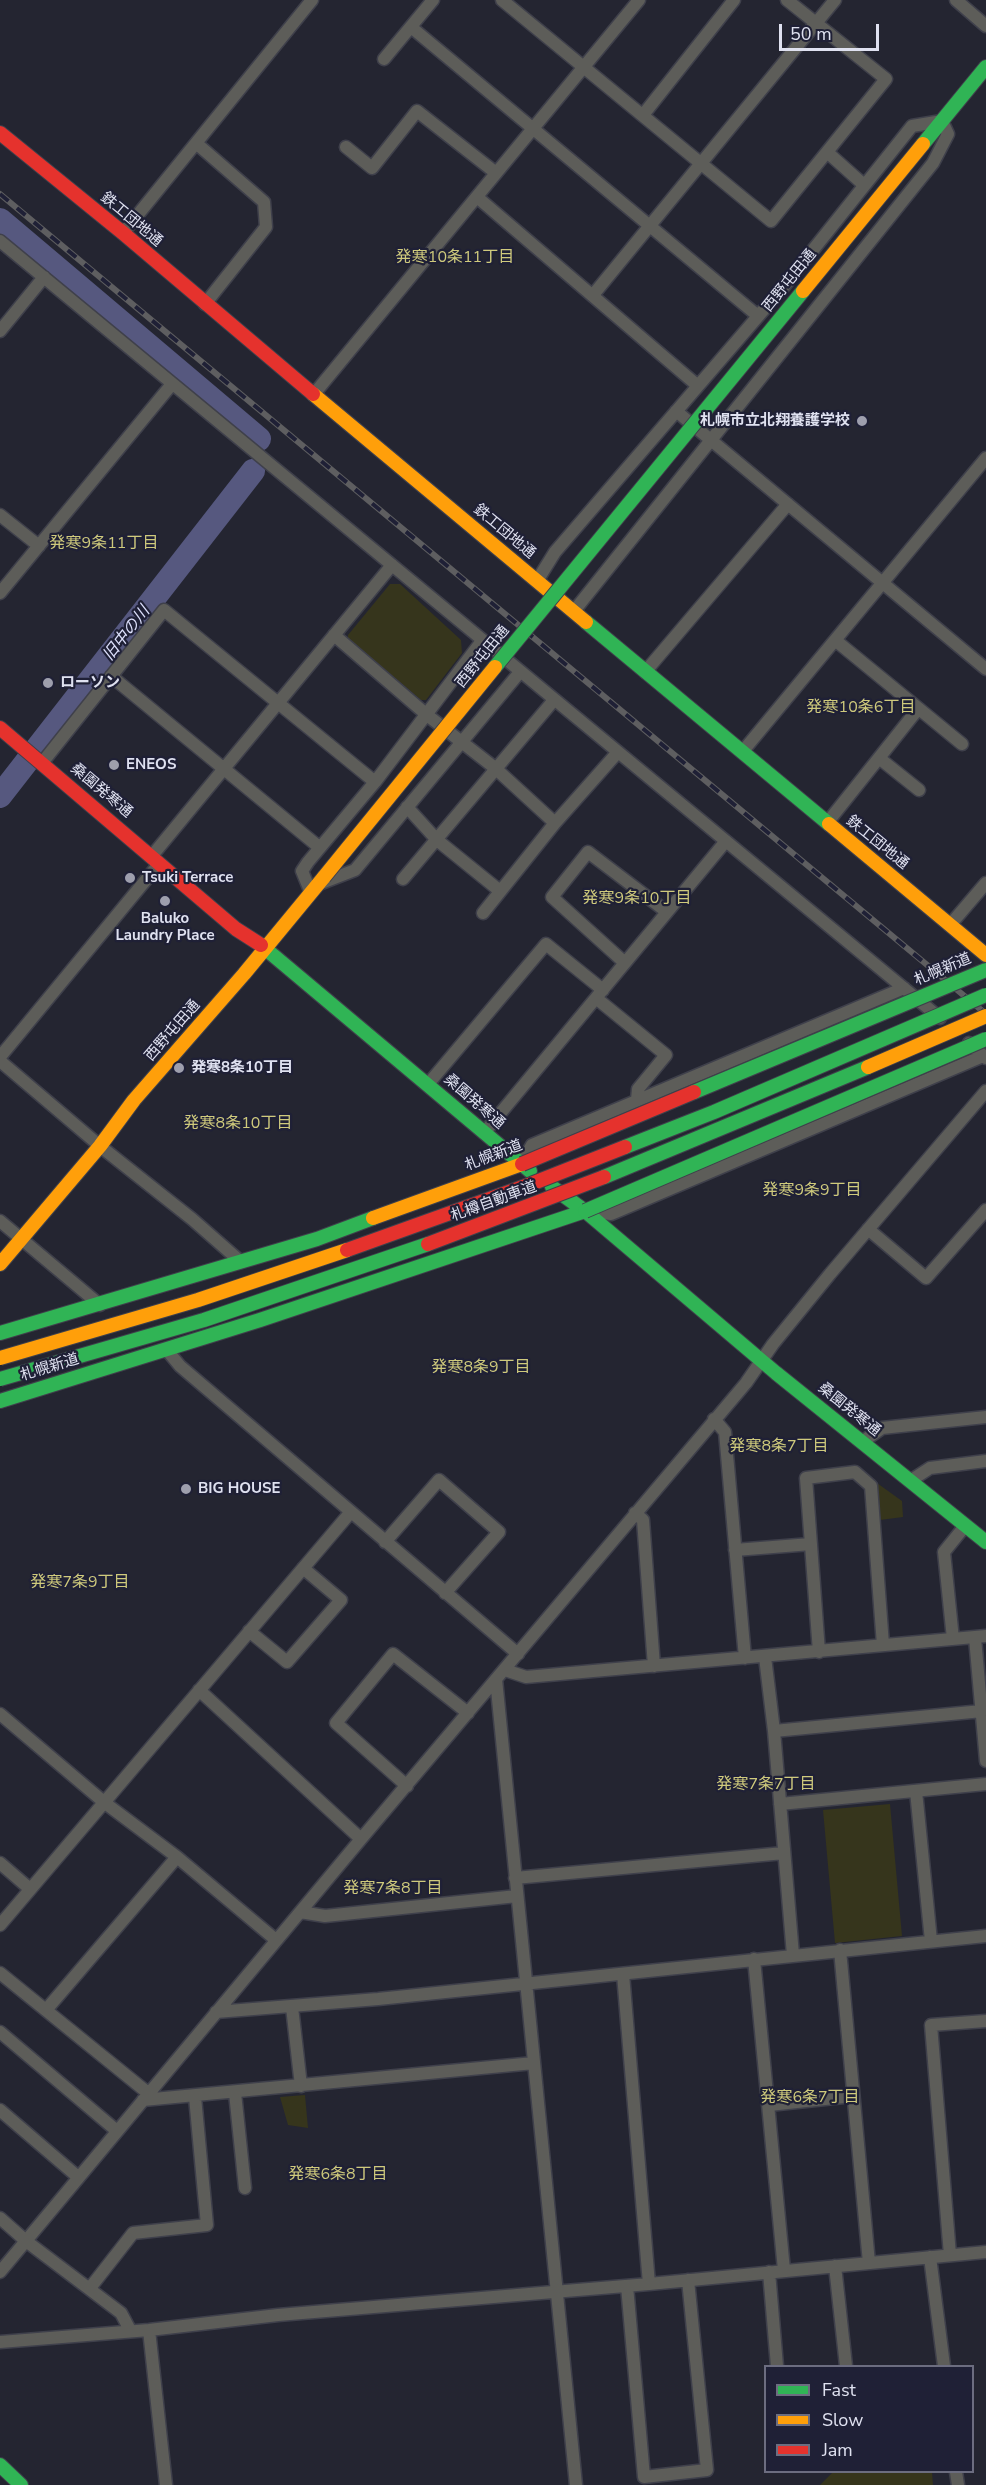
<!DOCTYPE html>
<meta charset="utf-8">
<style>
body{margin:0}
#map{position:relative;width:986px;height:2485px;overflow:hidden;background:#242531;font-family:"Nunito Sans",sans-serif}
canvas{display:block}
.legend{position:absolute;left:764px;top:2365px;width:210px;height:108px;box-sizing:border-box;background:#1f2036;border:2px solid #6c6d80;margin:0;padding:8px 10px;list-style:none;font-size:18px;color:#dfe1f0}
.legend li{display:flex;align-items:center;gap:12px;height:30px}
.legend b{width:30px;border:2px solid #6c6d80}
.scale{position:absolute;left:779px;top:24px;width:100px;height:27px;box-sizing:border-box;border:3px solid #dfe1f0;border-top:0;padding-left:8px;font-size:18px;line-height:21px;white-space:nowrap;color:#dfe1f0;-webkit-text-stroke:4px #1f2036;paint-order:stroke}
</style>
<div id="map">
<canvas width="986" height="2485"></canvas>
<ul class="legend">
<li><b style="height:8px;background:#30b455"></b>Fast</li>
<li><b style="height:8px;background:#ff9f0a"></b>Slow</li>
<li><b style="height:8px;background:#e5322d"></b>Jam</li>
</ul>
<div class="scale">50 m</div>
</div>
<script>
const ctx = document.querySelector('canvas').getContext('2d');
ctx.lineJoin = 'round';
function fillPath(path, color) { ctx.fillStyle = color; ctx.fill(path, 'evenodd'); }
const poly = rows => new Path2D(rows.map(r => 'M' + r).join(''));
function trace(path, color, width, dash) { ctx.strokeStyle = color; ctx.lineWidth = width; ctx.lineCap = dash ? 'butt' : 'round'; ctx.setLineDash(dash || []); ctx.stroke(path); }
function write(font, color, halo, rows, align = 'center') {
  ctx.font = font + ' "Nunito Sans","Noto Sans JP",sans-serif'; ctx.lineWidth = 4.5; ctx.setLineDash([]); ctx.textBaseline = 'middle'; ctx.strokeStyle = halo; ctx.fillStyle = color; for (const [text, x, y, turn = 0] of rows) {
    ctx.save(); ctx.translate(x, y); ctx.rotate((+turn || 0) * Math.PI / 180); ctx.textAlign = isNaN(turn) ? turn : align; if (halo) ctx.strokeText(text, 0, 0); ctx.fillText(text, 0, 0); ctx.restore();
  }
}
const green = poly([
 [390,584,400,584,461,640,462,653,426,700,421,700,348,638,348,635],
 [877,1483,902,1501,903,1517,880,1520],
 [890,1804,902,1936,835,1943,823,1810],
 [305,2095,308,2128,288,2125,280,2097],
 [833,2472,932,2472,933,2485,820,2485]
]);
const river = poly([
 [0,220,259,439],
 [0,796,253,471]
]);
const street = poly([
 [502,0,771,221,886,79,787,0],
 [956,0,986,26],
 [411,27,758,316],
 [384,59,433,0],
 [643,115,734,0],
 [196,143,264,202,266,227,205,304],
 [346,147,372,168,417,111,496,173],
 [827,152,864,185],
 [477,197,698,386],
 [123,233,312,0],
 [0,241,940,1018],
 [593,295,835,0],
 [0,331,44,277],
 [314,394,639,0],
 [676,411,986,669],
 [0,515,39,546],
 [537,581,555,552,785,285,912,126,942,121,948,134,933,163,574,611],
 [0,593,172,384],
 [334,635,427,715,495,768,555,823],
 [835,640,962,744],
 [645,672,788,504],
 [111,676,319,847],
 [743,751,986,458],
 [879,758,919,790],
 [42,763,164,610,375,782],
 [407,807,437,840,500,891],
 [827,823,918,709],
 [151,857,392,565],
 [403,879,554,700],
 [319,884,355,870,520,672],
 [311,893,302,871,308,862,375,782,482,641],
 [483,913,555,823,618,752],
 [950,925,986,883],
 [625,963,552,897,588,852,667,912],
 [596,998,666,1055,638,1089,637,1100],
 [969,1043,986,1058],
 [0,1057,159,864],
 [0,1061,100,1146,192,1219,241,1262],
 [429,1083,546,944,603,990],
 [484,1133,726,841],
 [522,1163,532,1145,904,988],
 [594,1212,611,1214,983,1056],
 [0,1221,100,1305],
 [868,1229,926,1278,986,1210],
 [166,1349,180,1366,518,1654],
 [714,1419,725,1432,745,1658],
 [862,1442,882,1428,986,1417],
 [910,1481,930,1468,986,1461],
 [635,1513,643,1520,654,1666],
 [385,1542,439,1480,499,1532,445,1593],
 [735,1550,811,1544],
 [249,1631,287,1662,341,1600,303,1568],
 [975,1638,986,1761],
 [953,1639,944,1552,965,1526],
 [819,1652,806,1478,855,1472,871,1486,883,1645],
 [765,1657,774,1731,793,1955],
 [505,1670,526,1677,986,1636],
 [496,1679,576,2485],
 [199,1690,361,1839],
 [0,1714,105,1803,177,1857,276,1940],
 [774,1731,982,1711],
 [407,1786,336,1723,393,1654,468,1713],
 [916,1791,931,1941],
 [780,1804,986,1784],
 [0,1863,30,1889],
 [515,1878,784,1853],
 [300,1912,325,1916,517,1896],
 [0,1925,350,1513],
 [840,1950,869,2263],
 [754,1959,784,2270],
 [0,1973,148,2093],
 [623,1974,649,2284],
 [292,2007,301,2086],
 [46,2010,177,1857],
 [216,2012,378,1999,986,1936],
 [0,2032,117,2131],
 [235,2093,245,2188],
 [143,2100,534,2063],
 [769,2105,853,2096],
 [0,2110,78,2177],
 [0,2218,26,2241,121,2313,130,2330],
 [950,2255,931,2025,986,2021],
 [930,2257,944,2366],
 [835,2266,846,2366],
 [0,2272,361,1839,746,1383,773,1344,830,1274,986,1091],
 [769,2272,777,2366],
 [627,2286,644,2477,707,2470,688,2280],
 [90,2288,133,2233,207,2225,195,2097],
 [149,2330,166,2485],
 [0,2342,149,2330,278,2315,649,2284,986,2252],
 [956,2472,958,2485]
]);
const fast = poly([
 [923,144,986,67],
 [586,622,829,824],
 [261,945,530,1171],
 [552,1187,585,1211,776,1373,986,1542],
 [0,1333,317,1239,373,1218],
 [0,1401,260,1320,585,1211],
 [0,2465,21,2485]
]);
const slow = poly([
 [313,394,586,622],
 [829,824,986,955],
 [373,1218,522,1164],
 [0,1264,100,1146,134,1100,244,974,324,877]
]);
const jam = poly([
 [0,133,123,233,313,394],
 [0,728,236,929,261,945]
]);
const rail = poly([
 [0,194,986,1014]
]);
const fastBridge = poly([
 [495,667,803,291],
 [694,1092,986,970],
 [625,1147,714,1112,986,995],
 [604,1177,868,1067],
 [585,1211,986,1039],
 [0,1379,204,1320,428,1244]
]);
const slowBridge = poly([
 [803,291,923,144],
 [324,877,495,667],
 [868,1067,986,1016],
 [0,1358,198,1300,347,1250]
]);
const jamBridge = poly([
 [522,1164,694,1092],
 [428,1244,604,1177],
 [347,1250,531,1184,625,1147]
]);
const markers = [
 [862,421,6,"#9e9fad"],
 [48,683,6,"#9e9fad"],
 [114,765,6,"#9e9fad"],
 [130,878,6,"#9e9fad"],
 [165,901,6,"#9e9fad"],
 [179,1068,6,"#9e9fad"],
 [186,1489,6,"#9e9fad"]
];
const streetNames = [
 ["鉄工団地通",131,220,40],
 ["西野屯田通",790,281,-51],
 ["鉄工団地通",504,532,40],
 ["西野屯田通",483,657,-51],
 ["桑園発寒通",101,791,40],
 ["鉄工団地通",877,843,39],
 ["札幌新道",943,970,-23],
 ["西野屯田通",173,1031,-49],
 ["桑園発寒通",474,1102,41],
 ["札幌新道",494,1156,-21],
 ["札樽自動車道",494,1202,-20],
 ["札幌新道",50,1368,-17],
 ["桑園発寒通",849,1410,39]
];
const poiNames = [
 ["札幌市立北翔養護学校",850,421,"right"],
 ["ローソン",60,683],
 ["ENEOS",126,765],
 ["Tsuki Terrace",142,878],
 ["Baluko",165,919,"center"],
 ["Laundry Place",165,936,"center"],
 ["発寒8条10丁目",191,1068],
 ["BIG HOUSE",198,1489]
];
const neighbourhoodNames = [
 ["発寒10条11丁目",455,258],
 ["発寒9条11丁目",104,544],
 ["発寒10条6丁目",861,708],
 ["発寒9条10丁目",637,899],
 ["発寒8条10丁目",238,1124],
 ["発寒9条9丁目",812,1191],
 ["発寒8条9丁目",481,1368],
 ["発寒8条7丁目",779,1447],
 ["発寒7条9丁目",80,1583],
 ["発寒7条7丁目",766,1785],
 ["発寒7条8丁目",393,1889],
 ["発寒6条7丁目",810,2098],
 ["発寒6条8丁目",338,2175]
];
const waterNames = [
 ["旧中の川",127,634,-52]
];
fillPath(green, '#36351c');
trace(river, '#56587f', 24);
trace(street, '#3f404b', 15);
trace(fast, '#3f404b', 16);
trace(slow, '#3f404b', 16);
trace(jam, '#3f404b', 16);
trace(street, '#5d5d59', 12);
trace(fast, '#30b455', 14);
trace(slow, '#ff9f0a', 14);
trace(jam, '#e5322d', 14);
trace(rail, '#5e5e60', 6);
trace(rail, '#1f2036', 4, [11]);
trace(fastBridge, '#3f404b', 16, []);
trace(slowBridge, '#3f404b', 16, []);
trace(jamBridge, '#3f404b', 16, []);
trace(fastBridge, '#30b455', 14);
trace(slowBridge, '#ff9f0a', 14);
trace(jamBridge, '#e5322d', 14);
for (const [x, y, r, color] of markers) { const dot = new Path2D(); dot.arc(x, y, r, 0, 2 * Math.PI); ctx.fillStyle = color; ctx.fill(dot); trace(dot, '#1f2036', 2); }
write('15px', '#dfe1f0', '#1f2036', streetNames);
write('bold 15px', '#dfe1f0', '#1f2036', poiNames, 'left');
write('16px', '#cfca7c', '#1f2036', neighbourhoodNames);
write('italic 16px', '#dde0fc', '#1f2036', waterNames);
</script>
